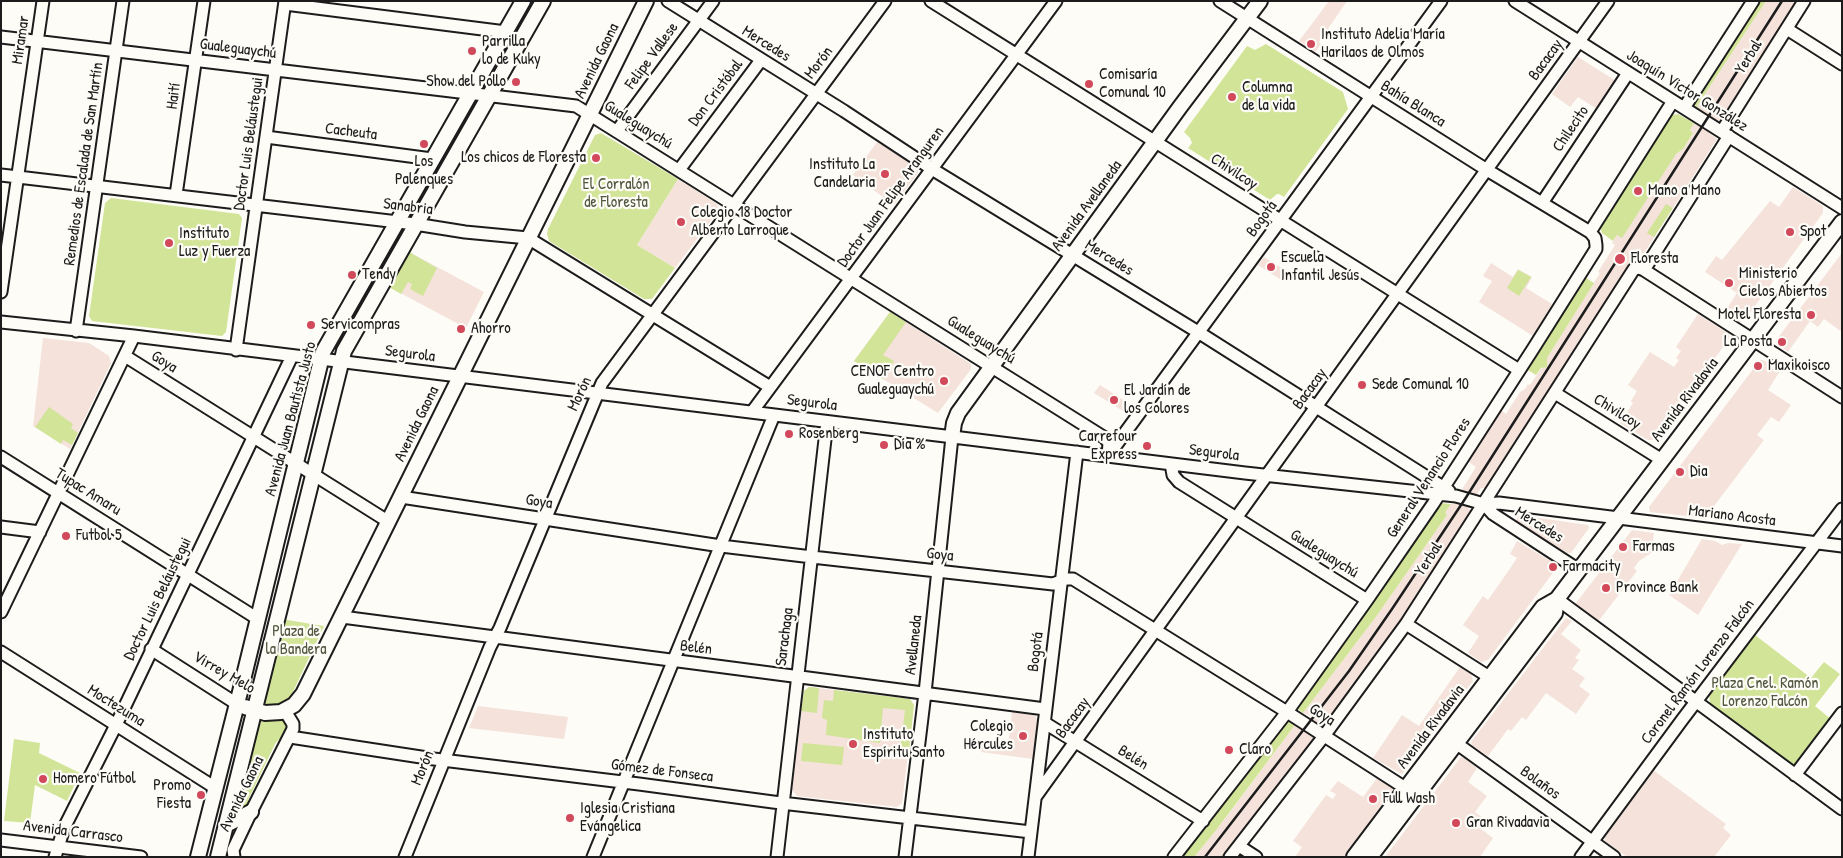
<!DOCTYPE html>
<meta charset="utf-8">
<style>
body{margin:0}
#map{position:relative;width:1843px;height:858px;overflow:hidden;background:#fdfcf7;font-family:"Patrick Hand",sans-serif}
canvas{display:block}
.frame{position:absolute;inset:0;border:2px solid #1c1c1c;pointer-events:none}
</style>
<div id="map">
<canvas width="1843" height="858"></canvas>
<div class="frame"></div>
</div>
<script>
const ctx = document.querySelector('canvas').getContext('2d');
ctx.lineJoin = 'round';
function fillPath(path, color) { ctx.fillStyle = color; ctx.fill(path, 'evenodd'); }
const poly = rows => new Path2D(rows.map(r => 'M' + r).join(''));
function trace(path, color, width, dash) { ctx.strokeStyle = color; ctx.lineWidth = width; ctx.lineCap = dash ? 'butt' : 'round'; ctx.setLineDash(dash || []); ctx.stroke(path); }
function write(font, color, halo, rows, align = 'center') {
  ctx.font = font + ' "Patrick Hand",sans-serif'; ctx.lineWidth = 4.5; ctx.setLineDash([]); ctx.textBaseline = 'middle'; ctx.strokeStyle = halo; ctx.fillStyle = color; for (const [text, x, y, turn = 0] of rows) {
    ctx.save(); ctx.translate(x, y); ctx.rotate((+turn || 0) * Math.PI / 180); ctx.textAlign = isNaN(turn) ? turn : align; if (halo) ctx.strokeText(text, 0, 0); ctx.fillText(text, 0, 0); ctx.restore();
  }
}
const built = poly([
 [1329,1,1347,1,1319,42,1321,44,1315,52,1299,41],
 [1766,1,1797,1,1723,118,1720,121,1717,120,1709,133,1717,139,1641,258,1639,260,1635,259,1488,488,1481,488,1468,509,1474,511,1397,629,1327,723,1323,721,1313,736,1314,740,1224,857,1194,857,1225,819,1295,725,1302,729,1312,716,1303,713,1378,614,1447,515,1444,512,1451,504,1453,504,1476,467,1466,460,1499,409,1506,414,1520,392,1525,389,1528,384,1530,385,1540,370,1546,365,1547,358,1600,273,1598,272,1615,245,1612,243,1617,235,1622,237,1675,155,1683,149,1693,133,1690,130,1692,126,1694,123,1698,125,1704,115,1697,111,1697,106],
 [1578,57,1616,81,1597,109,1578,97,1570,107,1552,94],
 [877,142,917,166,918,173,894,205,853,175],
 [678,179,717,204,719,210,675,268,637,245],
 [1793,187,1823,206,1823,213,1744,321,1738,322,1724,313,1737,293,1705,272,1716,256,1722,260,1770,201,1779,207],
 [409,252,484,292,466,328,389,287],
 [1842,253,1842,332,1824,319,1818,327,1810,321,1788,352,1779,345,1777,339],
 [1264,257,1288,272,1283,281,1258,265],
 [1491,263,1513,277,1518,269,1532,277,1526,288,1552,304,1533,336,1479,302,1492,281,1483,276],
 [890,312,971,364,971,369,938,413,854,361],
 [1698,314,1729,334,1730,338,1653,440,1648,440,1620,423,1633,403,1631,401,1637,391,1628,385,1650,352,1674,367,1679,360,1676,358,1681,351,1676,347],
 [43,338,89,343,109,356,111,363,70,449,33,426],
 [1760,360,1763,360,1780,371,1768,390,1791,405,1779,422,1771,417,1757,435,1764,440,1705,518,1650,512,1649,507],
 [1100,385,1134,407,1128,414,1094,393],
 [1518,515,1588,525,1589,528,1571,553,1567,553,1516,522],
 [1632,530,1654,533,1651,553,1639,561,1634,568,1637,571,1597,623,1577,607,1576,603],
 [1702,539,1715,541,1722,545,1728,543,1742,544,1698,615,1669,595],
 [1517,541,1554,563,1555,570,1488,660,1481,662,1468,653,1479,636,1463,625,1483,596,1488,600,1509,570,1517,558,1510,554],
 [1566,618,1572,621,1561,634,1581,650,1575,658,1579,660,1572,669,1585,678,1579,686,1590,694,1576,714,1546,693,1526,720,1522,717,1511,731,1508,729,1488,756,1472,745,1471,742],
 [1460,667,1471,674,1473,681,1402,774,1373,758,1402,715,1419,726],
 [809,687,910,699,914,705,902,803,897,807,797,796,792,790,804,691],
 [478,706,568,717,564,739,469,728],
 [1012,712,1034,715,1038,720,1033,759,981,752,983,743,1008,746],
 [1461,757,1465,758,1477,768,1468,782,1487,796,1475,812,1483,818,1477,826,1493,838,1480,857,1385,857],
 [1653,770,1726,824,1723,828,1731,835,1714,857,1627,857,1605,841,1604,834],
 [1378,777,1397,790,1353,857,1295,857,1302,847,1293,841,1326,795,1333,799,1336,794,1330,791,1338,781,1363,797]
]);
const green = poly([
 [1757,1,1766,1,1697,106,1699,108,1697,111,1691,107],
 [1266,44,1343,92,1348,109,1284,197,1279,194,1277,194,1270,200,1188,148,1192,143,1190,138,1184,132,1247,46,1255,50],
 [1678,114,1694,123,1690,130,1693,133,1683,149,1676,154,1622,238,1617,235,1613,241,1602,233,1600,227,1672,115],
 [601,133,678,179,637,245,675,268,652,299,644,299,549,241,547,234,548,229,595,135],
 [111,198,239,214,242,218,226,332,222,336,92,321,89,316,105,203],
 [1666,204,1673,208,1654,237,1647,233],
 [409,252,437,268,423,296,410,289,412,284,408,282,401,294,389,287],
 [1518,270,1531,277,1519,296,1507,288],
 [1583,276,1594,283,1547,358,1547,367,1541,368,1536,375,1526,369],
 [890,312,906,322,883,355,894,361,883,379,854,361],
 [49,407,73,424,71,428,78,433,72,445,63,440,61,444,35,427],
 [1439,503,1451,504,1445,512,1447,515,1378,614,1303,713,1295,707],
 [281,619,324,626,291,696,285,701,275,705,263,704,262,704],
 [1755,635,1811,678,1824,662,1840,674,1815,706,1832,720,1795,766,1710,703,1709,695],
 [809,687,819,688,817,713,801,711,804,691],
 [834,690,910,699,914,705,909,751,900,751,905,710,883,708,880,743,826,735,827,720,822,718,824,700,833,701],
 [283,719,290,724,281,743,279,739,275,744,248,800,249,804,247,810,234,817,257,722],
 [1288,719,1295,725,1217,829,1194,857,1178,857],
 [14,739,40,743,39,753,80,773,67,801,35,785,30,823,4,821],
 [803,743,844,747,842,765,801,761]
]);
const minor = poly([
 [668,1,844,111,932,169,1198,332,1449,491],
 [931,1,1519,370],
 [1515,1,1842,208],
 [285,4,506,32],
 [1787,29,1842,64],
 [1,37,576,106,1105,438,1109,443,1108,456],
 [1684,108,1753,1],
 [617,131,713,1],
 [1722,131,1804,1],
 [266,137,432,159],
 [679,170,761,60],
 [1,175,415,224,465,232,528,238,770,387],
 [176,195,204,1],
 [1542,203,1628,73],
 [1590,232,1673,101],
 [1644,270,1729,136],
 [1,292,43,1],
 [1,322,134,336,1245,473,1456,496,1484,504,1499,503,1842,546],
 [76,331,123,1],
 [236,350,285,1],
 [125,356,389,522],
 [1555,393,1662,460],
 [752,412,1056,1],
 [1108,456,1441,1],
 [1,457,258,619],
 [1171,464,1173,475,1179,482,1367,600],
 [401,497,721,546,812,557,1053,584,1066,579,1073,579,1287,712,1413,793],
 [1484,504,1493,514,1579,570],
 [1,527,40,532],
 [1557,599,1842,809],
 [1,612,134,336],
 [342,617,1045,709],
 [1406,624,1497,682],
 [151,649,237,704],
 [1,652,214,787],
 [1045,723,1203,821],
 [290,737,434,759,639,784,773,802,1031,832],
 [1449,738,1614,857],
 [1795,775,1842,713],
 [1036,796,1608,1],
 [1,840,141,857],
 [1239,846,1256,857],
 [55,857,64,828,116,725,292,356],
 [234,857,233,850,251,812,293,729,293,724,285,711],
 [405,857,490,647,500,628,602,383,885,1],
 [593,857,774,415],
 [777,857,827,422],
 [905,857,925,693,952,437],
 [1028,857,1077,452],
 [1174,857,1287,712,1367,600,1433,504,1533,349,1596,249,1596,245,1595,238,1590,232,1487,170,1220,1],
 [1230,857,1324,736,1406,624,1634,269,1639,268,1644,270,1842,397],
 [1581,857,1682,720,1842,509]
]);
const major = poly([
 [952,437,954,423,958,413,1180,107,1260,1],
 [245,707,265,713,281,712,294,705,303,694,646,1],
 [226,825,251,812],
 [198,857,241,688,323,352,523,1],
 [218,857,344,351,543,1],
 [1354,857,1543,607,1557,599,1842,222],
 [1370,857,1555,613,1557,599]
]);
const rail = poly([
 [1205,857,1349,671,1392,609,1465,499,1782,1]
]);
const markers = [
 [1311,44,5,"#d1495b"],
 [472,51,5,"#d1495b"],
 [516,82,5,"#d1495b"],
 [1089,84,5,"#d1495b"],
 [1232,97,5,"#d1495b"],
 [424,144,5,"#d1495b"],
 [596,158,5,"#d1495b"],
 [885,174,5,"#d1495b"],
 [1638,191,5,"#d1495b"],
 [681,222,5,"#d1495b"],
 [1790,232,5,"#d1495b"],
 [169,243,5,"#d1495b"],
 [1620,259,6,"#d1495b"],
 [1271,267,5,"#d1495b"],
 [352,275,5,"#d1495b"],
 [1729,283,5,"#d1495b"],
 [1811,315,5,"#d1495b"],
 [311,325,5,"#d1495b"],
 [461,329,5,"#d1495b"],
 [1782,342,5,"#d1495b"],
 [1758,366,5,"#d1495b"],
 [944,381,5,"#d1495b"],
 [1362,385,5,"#d1495b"],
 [1114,400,5,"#d1495b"],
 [789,434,5,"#d1495b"],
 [884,445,5,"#d1495b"],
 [1147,446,5,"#d1495b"],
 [1680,472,5,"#d1495b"],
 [66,536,5,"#d1495b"],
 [1623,547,5,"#d1495b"],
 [1553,567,5,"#d1495b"],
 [1606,588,5,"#d1495b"],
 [1023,736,5,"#d1495b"],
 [853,744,5,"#d1495b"],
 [1229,750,5,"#d1495b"],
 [43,779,5,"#d1495b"],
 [201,795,5,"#d1495b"],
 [1373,799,5,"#d1495b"],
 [570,818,5,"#d1495b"],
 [1456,823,5,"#d1495b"]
];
const poiNames = [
 ["Instituto Adelia María",1321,35],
 ["Harilaos de Olmos",1321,53],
 ["Parrilla",482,42],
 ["lo de Kuky",482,60],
 ["Comisaría",1099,75],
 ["Comunal 10",1099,93],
 ["Show del Pollo",506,82,"right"],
 ["Columna",1242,88],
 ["de la vida",1242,106],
 ["Los chicos de Floresta",586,158,"right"],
 ["Los",424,162,"center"],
 ["Palenques",424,180,"center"],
 ["Instituto La",875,165,"right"],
 ["Candelaria",875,183,"right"],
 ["Mano a Mano",1648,191],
 ["Colegio 18 Doctor",691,213],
 ["Alberto Larroque",691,231],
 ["Spot",1800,232],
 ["Instituto",179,234],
 ["Luz y Fuerza",179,252],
 ["Escuela",1281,258],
 ["Infantil Jesús",1281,276],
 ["Floresta",1631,259],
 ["Ministerio",1739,274],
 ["Cielos Abiertos",1739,292],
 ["Tendy",362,275],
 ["Motel Floresta",1801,315,"right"],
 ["Servicompras",321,325],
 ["Ahorro",471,329],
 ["La Posta",1772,342,"right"],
 ["Maxikoisco",1768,366],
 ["CENOF Centro",934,372,"right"],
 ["Gualeguaychú",934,390,"right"],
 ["Sede Comunal 10",1372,385],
 ["El Jardín de",1124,391],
 ["los Colores",1124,409],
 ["Rosenberg",799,434],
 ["Carrefour",1137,437,"right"],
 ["Express",1137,455,"right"],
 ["Día %",894,445],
 ["Dia",1690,472],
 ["Futbol 5",76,536],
 ["Farmas",1633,547],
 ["Farmacity",1563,567],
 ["Province Bank",1616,588],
 ["Colegio",1013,727,"right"],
 ["Hércules",1013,745,"right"],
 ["Instituto",863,735],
 ["Espíritu Santo",863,753],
 ["Claro",1239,750],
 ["Homero Fútbol",53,779],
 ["Promo",191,786,"right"],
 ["Fiesta",191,804,"right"],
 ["Full Wash",1383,799],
 ["Iglesia Cristiana",580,809],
 ["Evángelica",580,827],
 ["Gran Rivadavia",1466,823]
];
const streetNames = [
 ["Miramar",21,40,-82],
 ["Mercedes",766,44,32],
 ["Gualeguaychú",238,49,7],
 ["Felipe Vallese",652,56,-54],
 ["Yerbal",1749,57,-58],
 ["Bacacay",1546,60,-54],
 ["Avenida Gaona",597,61,-64],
 ["Morón",819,63,-53],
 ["Joaquín Victor González",1687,91,32],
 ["Don Cristóbal",716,93,-53],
 ["Haití",174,96,-82],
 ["Bahía Blanca",1413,104,32],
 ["Gualeguaychú",638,125,32],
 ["Chilecito",1571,129,-56],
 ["Cacheuta",351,132,7],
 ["Doctor Luis Beláustegui",249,144,-82],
 ["Remedios de Escalada de San Martín",84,164,-82],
 ["Chivilcoy",1234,172,33],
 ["Doctor Juan Felipe Aranguren",891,197,-54],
 ["Avenida Avellaneda",1087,206,-54],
 ["Sanabria",408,207,7],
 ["Bogotá",1262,219,-54],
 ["Mercedes",1109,258,32],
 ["Gualeguaychú",981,340,32],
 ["Segurola",410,354,7],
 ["Goya",164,362,32],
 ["Bacacay",1310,389,-54],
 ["Morón",580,394,-65],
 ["Avenida Rivadavia",1685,400,-53],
 ["Segurola",812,403,7],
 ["Chivilcoy",1617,412,32],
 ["Avenida Juan Bautista Justo",291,419,-75],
 ["Avenida Gaona",417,424,-64],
 ["Segurola",1214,453,7],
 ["General Venancio Flores",1429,478,-57],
 ["Tupac Amaru",88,492,32],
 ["Goya",539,502,9],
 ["Mariano Acosta",1732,516,7],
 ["Mercedes",1539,525,32],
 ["Gualeguaychú",1324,554,32],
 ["Goya",940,555,6],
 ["Yerbal",1429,559,-57],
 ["Doctor Luis Beláustegui",158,599,-64],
 ["Sarachaga",785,637,-83],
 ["Avellaneda",914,645,-84],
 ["Belén",696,648,7],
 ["Bogotá",1036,652,-83],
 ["Coronel Ramón Lorenzo Falcón",1698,672,-53],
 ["Virrey Melo",224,673,30],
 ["Moctezuma",116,706,32],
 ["Goya",1322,715,33],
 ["Bacacay",1073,718,-54],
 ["Avenida Rivadavia",1431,727,-53],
 ["Belén",1133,758,32],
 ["Morón",423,768,-67],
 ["Gómez de Fonseca",662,771,7],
 ["Bolaños",1540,783,36],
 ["Avenida Gaona",242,794,-64],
 ["Avenida Carrasco",73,832,7]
];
const parkNames = [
 ["El Corralón",616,185],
 ["de Floresta",616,203],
 ["Plaza de",296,632],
 ["la Bandera",296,650],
 ["Plaza Cnel. Ramón",1765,684],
 ["Lorenzo Falcón",1765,702]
];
fillPath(built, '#f4e2db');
fillPath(green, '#d2e498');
trace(minor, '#1c1c1c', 15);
trace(major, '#1c1c1c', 18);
trace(minor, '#fdfcf7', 11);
trace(major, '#fdfcf7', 14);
trace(rail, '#1c1c1c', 2.5);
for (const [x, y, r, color] of markers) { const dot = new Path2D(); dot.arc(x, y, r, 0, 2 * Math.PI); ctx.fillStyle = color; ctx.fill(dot); trace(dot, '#fdfcf7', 2); }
write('16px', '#1c1c1c', '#fdfcf7', poiNames, 'left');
write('16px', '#1c1c1c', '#fdfcf7', streetNames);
write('16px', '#535841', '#fdfcf7', parkNames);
</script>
